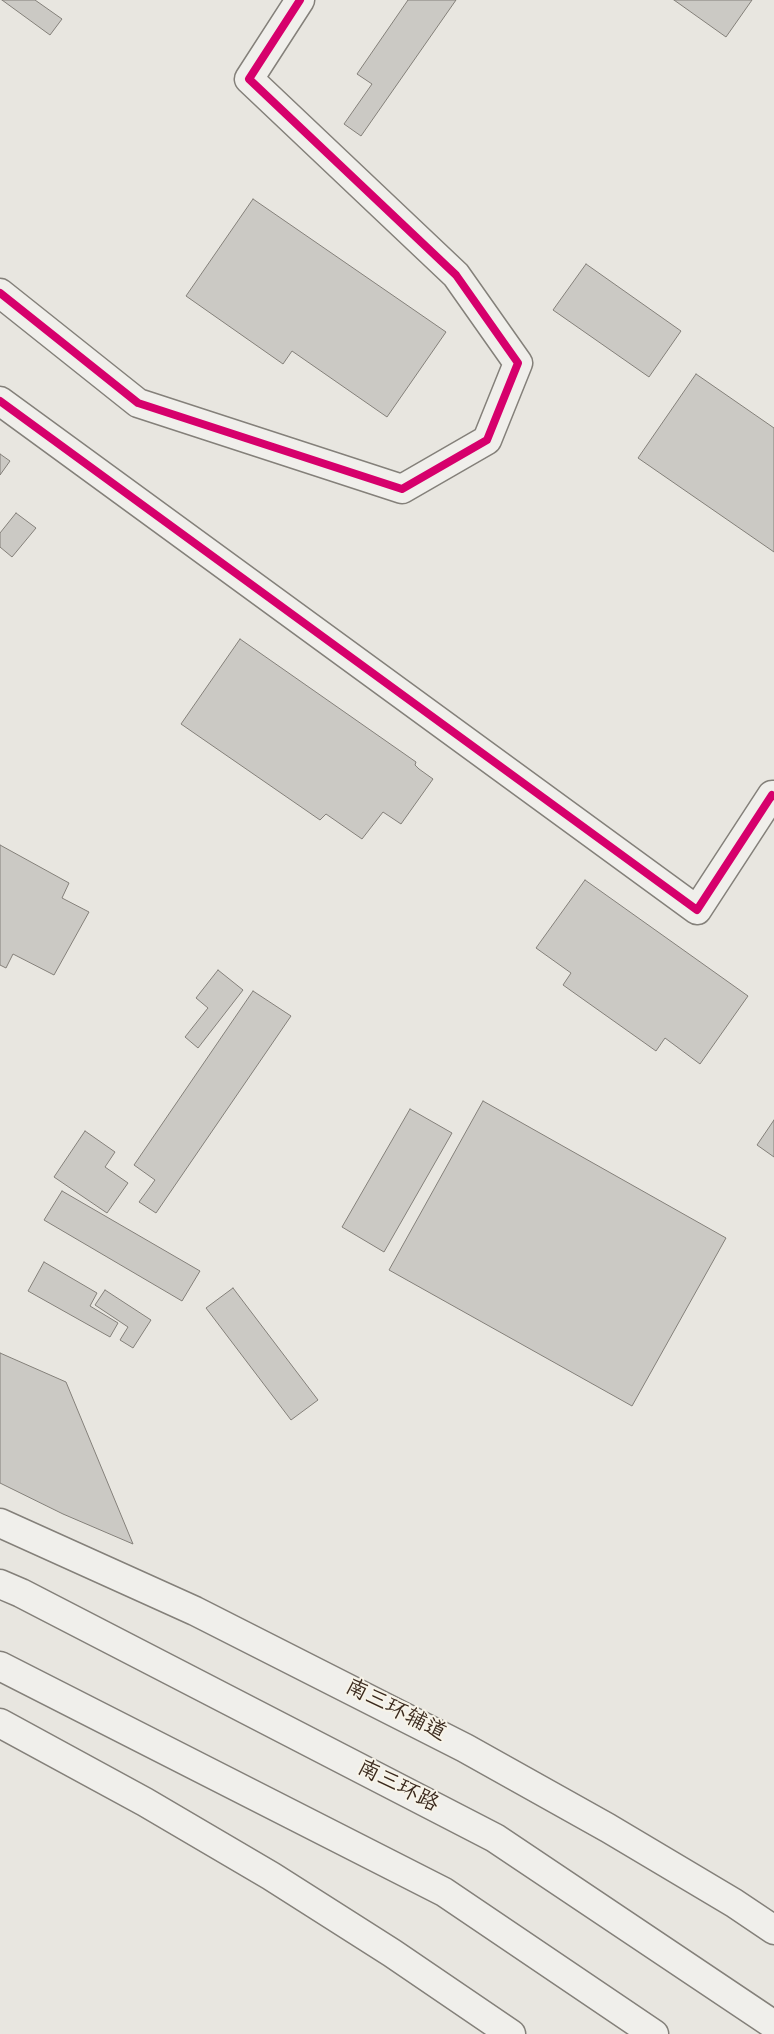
<!DOCTYPE html>
<meta charset="utf-8">
<style>
body{margin:0}
canvas{display:block;background:#e8e6e0}
</style>
<canvas width="774" height="2034"></canvas>
<script>
const ctx = document.querySelector('canvas').getContext('2d');
ctx.lineJoin = 'round';
function fillPath(path, color) { ctx.fillStyle = color; ctx.fill(path, 'evenodd'); }
const poly = rows => new Path2D(rows.map(r => 'M' + r).join(''));
function trace(path, color, width, dash) { ctx.strokeStyle = color; ctx.lineWidth = width; ctx.lineCap = dash ? 'butt' : 'round'; ctx.setLineDash(dash || []); ctx.stroke(path); }
function write(font, color, halo, rows, align = 'center') {
  ctx.font = font + ' "Indie Flower","LXGW WenKai TC",sans-serif'; ctx.lineWidth = 4; ctx.setLineDash([]); ctx.textBaseline = 'middle'; ctx.strokeStyle = halo; ctx.fillStyle = color; for (const [text, x, y, turn = 0] of rows) {
    ctx.save(); ctx.translate(x, y); ctx.rotate((+turn || 0) * Math.PI / 180); ctx.textAlign = isNaN(turn) ? turn : align; if (halo) ctx.strokeText(text, 0, 0); ctx.fillText(text, 0, 0); ctx.restore();
  }
}
const building = poly([
 [2,0,35,0,62,19,50,35,2,0],
 [408,0,456,0,361,136,344,124,372,84,357,74,408,0],
 [674,0,752,0,726,37,674,0],
 [253,199,446,332,387,417,292,351,283,364,186,296,253,199],
 [586,264,681,331,649,377,553,310,586,264],
 [696,374,774,428,774,552,638,458,696,374],
 [0,454,10,461,0,475,0,454],
 [16,513,36,528,12,557,0,547,0,533,16,513],
 [240,639,416,762,415,765,419,769,433,779,401,824,383,812,362,839,326,814,320,820,181,724,240,639],
 [0,845,69,883,62,898,89,912,54,975,13,954,6,968,0,965,0,845],
 [585,880,748,996,700,1064,665,1038,656,1051,563,985,571,973,536,948,585,880],
 [218,970,243,990,198,1048,185,1037,208,1008,196,998,218,970],
 [253,991,291,1016,156,1213,139,1202,155,1180,134,1165,253,991],
 [483,1101,726,1238,632,1406,389,1270,483,1101],
 [410,1109,452,1133,384,1252,342,1227,410,1109],
 [774,1120,774,1157,757,1145,774,1120],
 [85,1131,115,1152,105,1167,128,1183,107,1213,54,1177,85,1131],
 [62,1191,200,1271,182,1301,44,1220,62,1191],
 [44,1262,97,1293,90,1306,118,1323,110,1337,28,1291,44,1262],
 [233,1288,318,1400,291,1420,206,1308,233,1288],
 [105,1290,151,1320,133,1348,120,1340,128,1327,95,1305,105,1290],
 [0,1353,66,1382,133,1544,63,1514,0,1483,0,1353]
]);
const minor = poly([
 [0,293,138,403,402,489,487,440,518,363,456,275,249,79,300,0],
 [0,401,697,910,772,795,774,796]
]);
const secondary = poly([
 [0,1523,195,1611,465,1748,608,1828,734,1903,774,1930],
 [0,1723,145,1802,271,1876,392,1953,511,2034]
]);
const trunk = poly([
 [0,1584,21,1593,495,1838,774,2025],
 [0,1666,444,1892,654,2034]
]);
const cycleway = poly([
 [0,293,138,403,402,489,487,440,518,363,456,275,249,79,300,0],
 [0,401,697,910,772,795,774,796]
]);
const streetNames = [
 ["南三环辅道",395,1712,27],
 ["南三环路",397,1788,27]
];
fillPath(building, '#cbc9c4');
trace(building, '#84807a', 1);
trace(minor, '#84807a', 31);
trace(secondary, '#84807a', 31);
trace(trunk, '#84807a', 31);
trace(minor, '#f0efeb', 28);
trace(secondary, '#f0efeb', 28);
trace(trunk, '#f0efeb', 28);
trace(cycleway, '#d6006c', 8);
write('22px', '#3b2a1e', '#f7f3e8', streetNames);
</script>
